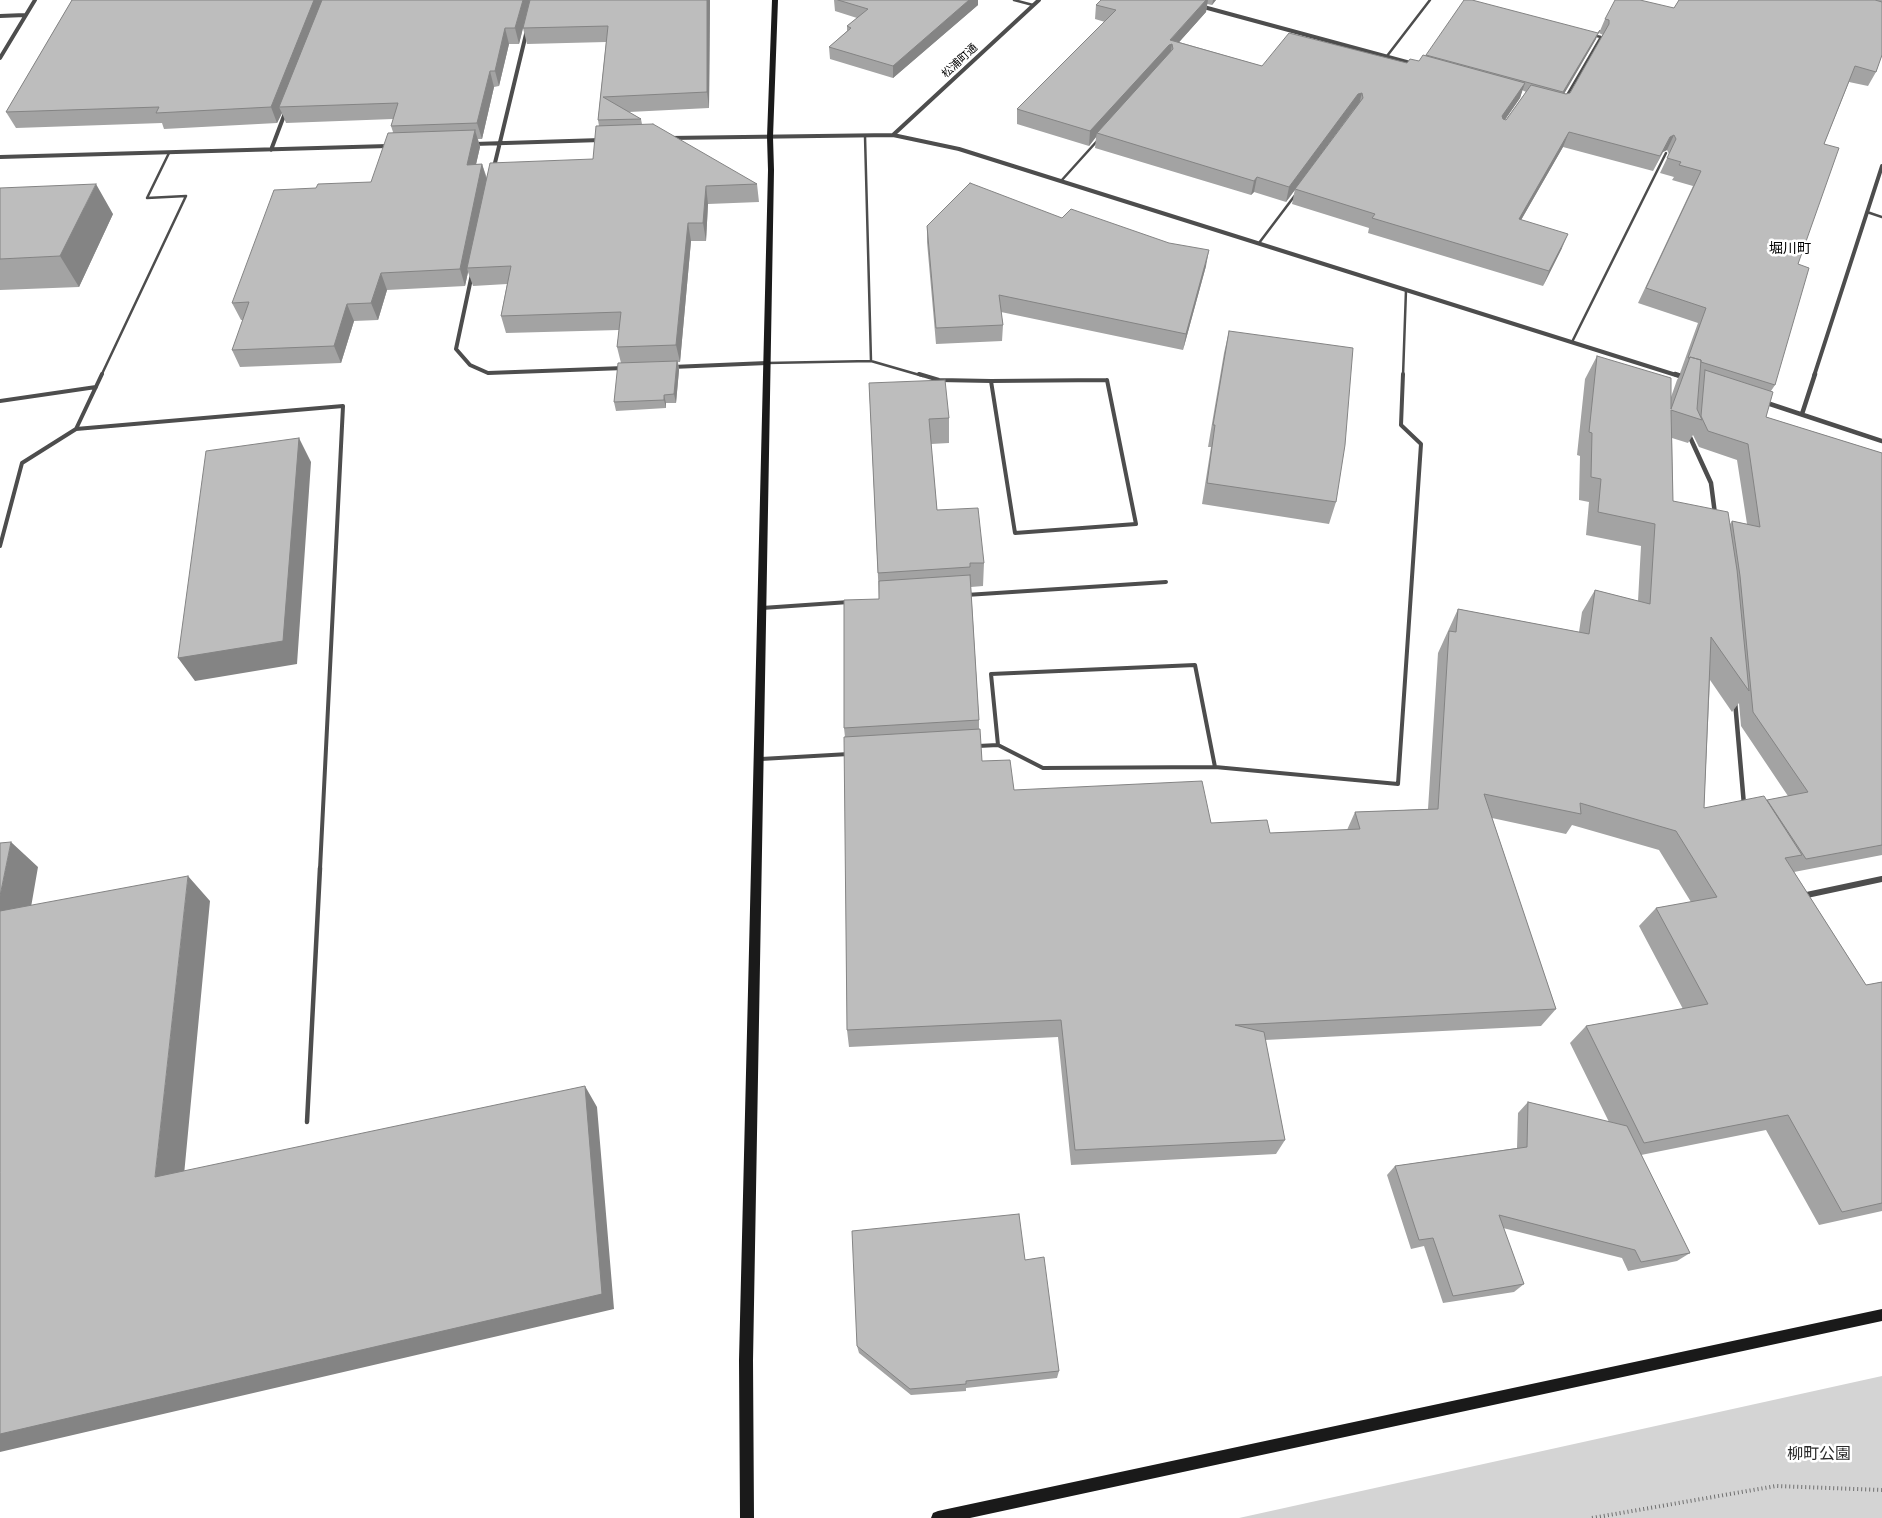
<!DOCTYPE html>
<meta charset="utf-8">
<style>
body{margin:0}
canvas{display:block;background:#fff}
</style>
<canvas width="1882" height="1518"></canvas>
<script>
const ctx = document.querySelector('canvas').getContext('2d');
ctx.lineJoin = 'round';
function fillPath(path, color) { ctx.fillStyle = color; ctx.fill(path, 'evenodd'); }
const poly = rows => new Path2D(rows.map(r => 'M' + r).join(''));
function trace(path, color, width, dash) { ctx.strokeStyle = color; ctx.lineWidth = width; ctx.lineCap = dash ? 'butt' : 'round'; ctx.setLineDash(dash || []); ctx.stroke(path); }
function write(font, color, halo, rows, align = 'center') {
  ctx.font = font + ' Arial,"Noto Sans JP",sans-serif'; ctx.lineWidth = 5; ctx.setLineDash([]); ctx.textBaseline = 'middle'; ctx.strokeStyle = halo; ctx.fillStyle = color; for (const [text, x, y, turn = 0] of rows) {
    ctx.save(); ctx.translate(x, y); ctx.rotate((+turn || 0) * Math.PI / 180); ctx.textAlign = isNaN(turn) ? turn : align; if (halo) ctx.strokeText(text, 0, 0); ctx.fillText(text, 0, 0); ctx.restore();
  }
}
const green = poly([
 [1882,1376,1882,1518,1239,1518]
]);
const path = poly([
 [1592,1518,1776,1486,1882,1490]
]);
const laneFar2 = poly([
 [1014,0,1033,5],
 [1387,56,1430,0],
 [1566,97,1601,37,1592,35],
 [1061,181,1098,140],
 [1867,212,1882,217],
 [1259,243,1296,194],
 [1572,342,1666,153],
 [871,361,923,376],
 [767,363,871,361,865,136],
 [101,376,186,196,147,198,169,153],
 [1403,376,1406,290]
]);
const laneFar1 = poly([
 [919,374,939,380,991,381],
 [1107,380,1136,524,1015,533,991,381,1107,380],
 [0,401,96,387],
 [76,429,102,374],
 [0,546,22,463,76,429,343,406,320,869],
 [966,595,1166,582],
 [762,608,849,602],
 [998,745,1043,768,1215,767],
 [978,746,998,745,991,674,1195,665,1215,767,1398,784,1421,444,1401,425,1403,374],
 [761,759,849,754]
]);
const lane = poly([
 [307,1122,320,868]
]);
const streetFar2 = poly([
 [1200,6,1414,64],
 [0,16,25,15],
 [0,58,35,0],
 [893,135,1039,0],
 [669,138,893,135,959,149,1679,376],
 [474,144,601,140],
 [271,150,285,113],
 [0,157,388,146],
 [494,167,527,30],
 [472,274,456,349,470,365,488,373,624,368],
 [672,367,767,363],
 [1814,376,1882,166]
]);
const streetFar1 = poly([
 [1675,374,1684,377],
 [1764,402,1882,441],
 [1802,414,1815,374],
 [1689,435,1711,483,1715,514],
 [1735,701,1744,805]
]);
const street = poly([
 [1802,896,1882,879]
]);
const secondary = poly([
 [772,0,778,0,773,137,774,170,753,1360,754,1518,740,1518,739,1360,768,170,767,137,772,0],
 [1882,1309,1882,1321,970,1518,931,1518,933,1513,938,1511,1882,1309]
]);
const wall = poly([
 [72,0,710,0,709,108,629,112,641,119,642,124,757,184,759,202,708,204,706,241,691,241,680,362,678,362,679,370,676,403,666,403,666,408,616,411,614,402,621,363,617,347,619,330,506,333,501,316,507,284,473,286,468,272,465,286,387,290,378,320,354,321,341,363,240,367,232,350,243,320,241,320,232,303,316,188,371,182,393,132,391,126,393,119,286,123,282,113,277,123,164,129,162,123,16,128,6,112],
 [523,28,527,44,606,42,598,120,599,126,593,159,487,178,482,164,476,164,480,147,478,139,482,139,494,87,499,86,509,44,519,44],
 [834,0,978,0,978,5,893,78,830,59,829,47,847,31,847,26,857,18,835,11],
 [1101,0,1216,0,1212,5,1207,4,1206,12,1179,42,1262,66,1407,63,1419,61,1426,55,1596,39,1564,93,1566,94,1570,93,1603,35,1599,33,1605,19,1674,8,1679,0,1882,0,1882,55,1876,72,1868,86,1849,82,1824,144,1798,264,1775,385,1771,391,1766,417,1882,453,1882,855,1794,872,1866,985,1882,982,1882,1211,1819,1225,1766,1130,1641,1155,1690,1253,1677,1261,1628,1271,1622,1258,1503,1228,1524,1284,1514,1292,1443,1303,1424,1246,1411,1249,1387,1175,1395,1166,1517,1148,1518,1113,1528,1102,1609,1122,1570,1043,1586,1026,1683,1009,1639,926,1656,908,1691,902,1659,850,1572,825,1566,834,1492,818,1556,1009,1541,1026,1265,1040,1285,1140,1276,1154,1071,1165,1058,1037,849,1047,847,1030,845,737,844,728,879,599,869,383,949,418,949,443,931,444,937,510,984,563,983,586,971,587,979,720,979,729,982,761,1014,790,1270,833,1347,830,1355,812,1428,809,1438,653,1458,609,1579,632,1582,612,1595,590,1638,601,1641,546,1586,535,1589,502,1579,500,1580,456,1577,455,1585,379,1597,356,1671,397,1677,380,1681,373,1680,373,1698,323,1638,303,1693,186,1672,180,1674,177,1660,173,1669,154,1667,150,1663,152,1653,171,1563,147,1521,220,1562,248,1543,286,1368,233,1369,228,1292,204,1295,189,1355,109,1286,202,1254,192,1251,195,1095,148,1096,137,1089,146,1017,124,1017,109,1105,22,1095,19,1096,5],
 [1522,90,1526,92,1506,120,1505,120,1520,98],
 [1693,435,1699,447,1737,460,1747,524,1732,521,1730,524,1673,501,1672,438,1688,443],
 [1710,680,1732,712,1739,703,1741,726,1788,796,1767,800,1704,808],
 [0,188,113,214,79,287,0,290],
 [1062,218,1206,266,1183,350,1001,312,1003,325,1002,341,936,344,927,242,927,226],
 [1229,331,1336,502,1329,524,1202,504,1211,447,1208,447,1224,353],
 [1025,1260,1059,1371,1057,1378,966,1388,966,1391,911,1395,859,1353,857,1346]
]);
const shadedWall = poly([
 [314,0,326,0,279,107,282,113,277,123,271,107],
 [523,0,530,0,519,44,515,28],
 [707,0,710,0,709,108,707,92],
 [969,0,978,0,978,5,893,78,893,66],
 [1206,0,1208,0,1206,12,1173,49,1172,44,1170,59,1097,133,1096,137,1089,146,1090,131],
 [1213,0,1216,0,1212,5],
 [505,28,509,44,499,86,495,71],
 [1600,30,1596,39,1560,101,1563,92],
 [490,71,494,87,482,139,477,123],
 [1525,83,1520,98,1497,131,1502,116],
 [1362,93,1358,108,1354,109,1286,202,1289,187,1358,94],
 [475,130,480,147,472,182,467,165],
 [1569,132,1563,147,1513,234,1519,219],
 [1674,135,1667,150,1663,152,1653,171,1670,137],
 [482,164,487,181,467,268,468,272,465,286,460,269],
 [1257,177,1254,192,1251,195,1254,181],
 [96,184,113,214,79,287,60,256],
 [706,186,708,204,706,241,703,223],
 [688,223,691,241,680,362,676,345],
 [1568,234,1562,248,1543,286,1549,271],
 [1209,250,1206,266,1183,350,1186,334],
 [381,273,387,290,378,320,371,303],
 [347,304,354,321,341,363,334,346],
 [677,361,679,370,676,403,674,394],
 [664,395,666,403,666,408,664,400],
 [299,438,311,462,297,664,195,681,178,658],
 [11,842,38,867,26,936,0,914,0,896],
 [188,876,210,901,182,1196,155,1177],
 [585,1086,597,1107,614,1309,0,1452,0,1434]
]);
const building = poly([
 [72,0,314,0,271,107,156,113,159,107,6,112,72,0],
 [322,0,523,0,515,28,505,28,495,71,490,71,477,123,391,126,398,103,279,107,322,0],
 [530,0,707,0,707,92,603,97,641,119,598,120,608,26,523,28,530,0],
 [838,0,969,0,893,66,829,47,851,28,847,26,868,9,838,0],
 [1101,0,1206,0,1170,40,1262,66,1289,33,1407,63,1410,59,1419,61,1423,55,1525,83,1502,116,1503,119,1506,120,1531,85,1566,94,1570,93,1609,24,1609,20,1605,19,1615,0,1640,0,1674,8,1679,0,1875,0,1882,2,1882,55,1876,72,1855,66,1824,144,1839,148,1798,264,1809,268,1775,385,1701,362,1701,360,1690,357,1690,358,1688,358,1706,308,1646,288,1701,171,1679,165,1681,162,1667,158,1676,139,1674,135,1670,137,1660,156,1569,132,1519,219,1568,234,1549,271,1372,218,1375,214,1295,189,1363,98,1362,93,1358,94,1289,187,1257,177,1254,181,1097,133,1173,49,1172,44,1169,45,1090,131,1017,109,1116,10,1096,5,1101,0],
 [1464,0,1472,0,1598,33,1600,30,1563,92,1426,55,1464,0],
 [653,124,757,184,706,186,703,223,688,223,676,345,617,347,621,312,501,316,511,266,467,268,490,163,593,159,596,126,653,124],
 [475,130,467,165,482,164,460,269,381,273,371,303,347,304,334,346,232,350,249,302,232,303,274,190,316,188,318,184,371,182,388,133,475,130],
 [970,183,1062,218,1071,209,1169,243,1209,250,1186,334,999,295,1003,325,936,328,927,226,970,183],
 [96,184,60,256,0,259,0,188,96,184],
 [1229,331,1353,348,1345,445,1336,502,1207,483,1215,425,1213,425,1229,331],
 [1597,356,1671,378,1671,409,1690,357,1701,360,1697,409,1702,420,1671,410,1673,501,1728,512,1737,570,1749,691,1711,637,1704,808,1764,796,1802,855,1785,858,1866,985,1882,982,1882,1203,1842,1212,1788,1115,1644,1143,1586,1026,1708,1004,1656,908,1717,897,1676,831,1580,803,1581,814,1484,794,1556,1009,1235,1025,1264,1032,1285,1140,1075,1150,1061,1020,847,1030,844,737,980,729,982,761,1010,760,1014,790,1202,781,1211,823,1267,820,1270,833,1360,829,1355,812,1438,809,1449,631,1456,632,1458,609,1589,634,1595,590,1650,604,1655,524,1598,512,1601,479,1591,477,1592,433,1589,432,1597,356],
 [677,361,674,394,664,395,664,400,614,402,618,363,677,361],
 [1705,370,1773,392,1766,417,1882,453,1882,845,1806,859,1767,800,1808,792,1753,712,1740,576,1732,521,1760,527,1748,444,1708,431,1701,416,1705,370],
 [945,380,949,418,929,419,937,510,978,508,984,563,970,563,970,567,878,573,869,383,945,380],
 [299,438,283,641,178,658,206,451,299,438],
 [970,575,979,720,844,728,844,600,879,599,879,581,970,575],
 [11,842,0,896,0,843,11,842],
 [188,876,155,1177,585,1086,602,1294,0,1434,0,911,188,876],
 [1528,1102,1627,1126,1690,1253,1641,1262,1635,1250,1499,1215,1524,1284,1453,1296,1433,1238,1419,1240,1395,1166,1527,1147,1528,1102],
 [1019,1214,1025,1260,1044,1257,1059,1371,966,1381,966,1384,910,1389,857,1346,852,1231,1019,1214]
]);
const farStreetnames = [
 ["松浦町通",960,61,-43]
];
const farQuarternames = [
 ["堀川町",1790,249]
];
const nearParknames = [
 ["柳町公園",1819,1455]
];
fillPath(green, '#d4d4d4');
trace(path, '#6f6f6f', 4, [1, 3]);
trace(laneFar2, '#4d4d4d', 2.5);
trace(laneFar1, '#4d4d4d', 4);
trace(lane, '#4d4d4d', 4.5);
trace(streetFar2, '#4d4d4d', 4);
trace(streetFar1, '#4d4d4d', 4.5);
trace(street, '#4d4d4d', 6);
fillPath(secondary, '#1a1a1a');
fillPath(wall, '#a3a3a3');
fillPath(shadedWall, '#848484');
fillPath(building, '#bdbdbd');
trace(building, '#848484', 1);
write('11px', '#000', '#fff', farStreetnames);
write('14px', '#000', '#fff', farQuarternames);
write('16px', '#2b2b2b', '#fff', nearParknames);
</script>
